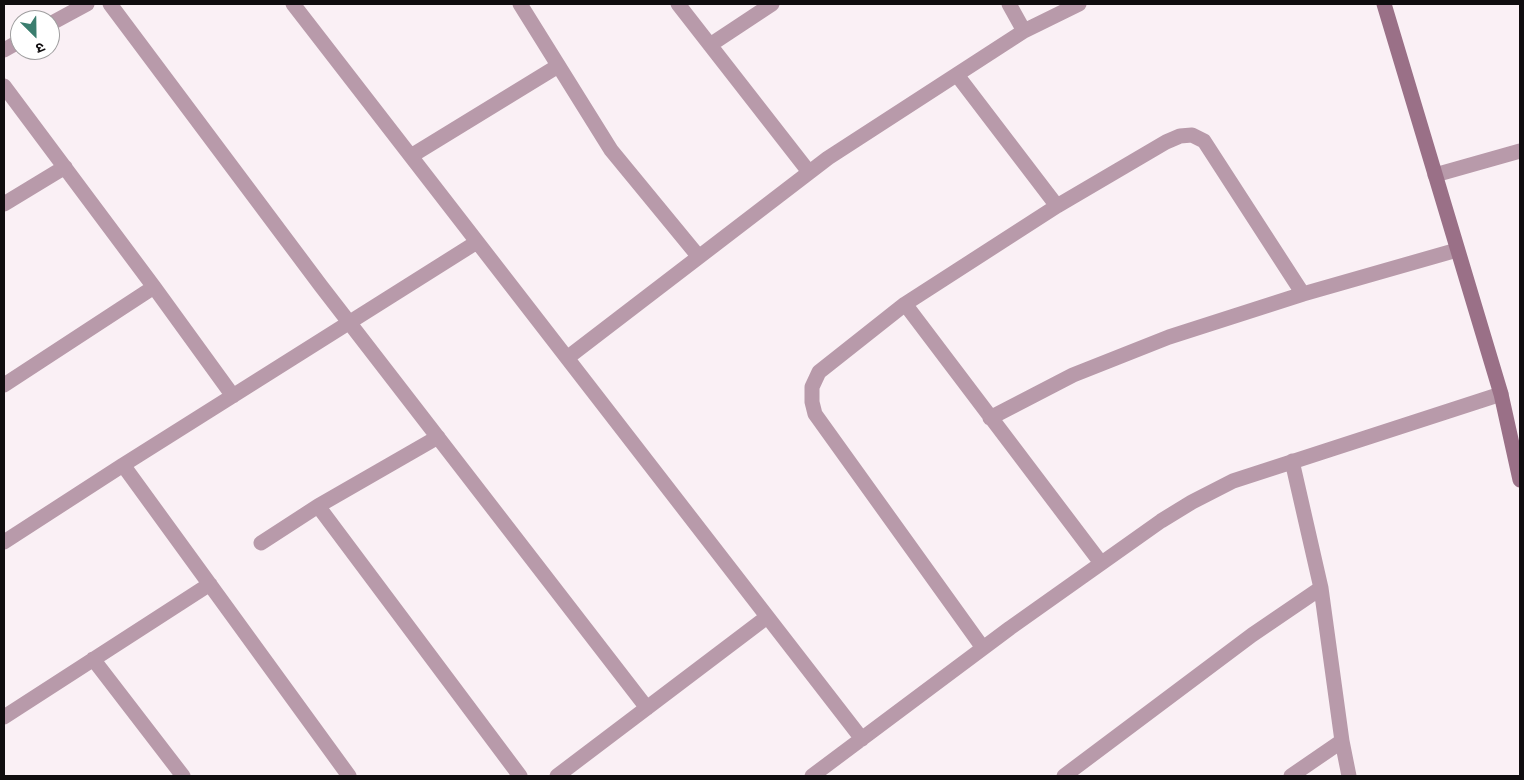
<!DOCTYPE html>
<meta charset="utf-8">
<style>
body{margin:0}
#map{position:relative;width:1524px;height:780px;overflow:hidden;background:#faf0f5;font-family:"PT Sans Narrow","Noto Sans Devanagari",sans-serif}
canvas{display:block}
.frame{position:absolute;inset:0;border:5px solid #100d0f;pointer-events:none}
.north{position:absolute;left:10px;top:10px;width:50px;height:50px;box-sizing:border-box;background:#fff;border:1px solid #9f9e9f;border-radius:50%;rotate:157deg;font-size:14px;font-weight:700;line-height:20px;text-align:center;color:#100d0f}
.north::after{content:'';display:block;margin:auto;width:18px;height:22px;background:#3b7e6f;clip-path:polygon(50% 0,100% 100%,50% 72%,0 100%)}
</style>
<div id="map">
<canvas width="1524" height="780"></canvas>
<div class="frame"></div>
<div class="north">उ</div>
</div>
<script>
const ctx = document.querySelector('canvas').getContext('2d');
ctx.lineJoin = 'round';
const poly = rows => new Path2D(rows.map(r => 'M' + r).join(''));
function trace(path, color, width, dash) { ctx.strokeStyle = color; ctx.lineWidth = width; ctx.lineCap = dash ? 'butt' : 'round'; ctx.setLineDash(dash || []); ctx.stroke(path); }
const minor = poly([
 [110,4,321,286,647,708],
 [293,4,862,739],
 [520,4,611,150,699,257],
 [678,4,809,172],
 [1009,4,1024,31],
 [50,24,87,4],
 [710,45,772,4],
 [4,50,20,41],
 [957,75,1057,206],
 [4,86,154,287,233,396],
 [411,156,558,66],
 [1435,175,1520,151],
 [4,204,65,167],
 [905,304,1057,206,1166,142,1180,136,1192,135,1204,141,1303,294],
 [567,358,828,158,1024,31,1079,4],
 [4,385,154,287],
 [990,418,1073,375,1169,337,1303,294,1457,250],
 [438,437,318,506,520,776],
 [1292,461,1321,588,1342,741],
 [123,465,477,242],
 [4,542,123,465,349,776],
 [261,543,318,506],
 [983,648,815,414,812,402,812,387,819,372,905,304,1101,563],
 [93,659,183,776],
 [4,717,210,584],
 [557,776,767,617],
 [812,776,1010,628,1161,521,1192,502,1233,481,1501,394],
 [1064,776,1252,635,1321,588],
 [1291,776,1342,741,1349,776]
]);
const secondary = poly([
 [1384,4,1501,394,1520,480]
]);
trace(minor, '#b89aaa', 15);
trace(secondary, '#9a7087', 15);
</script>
